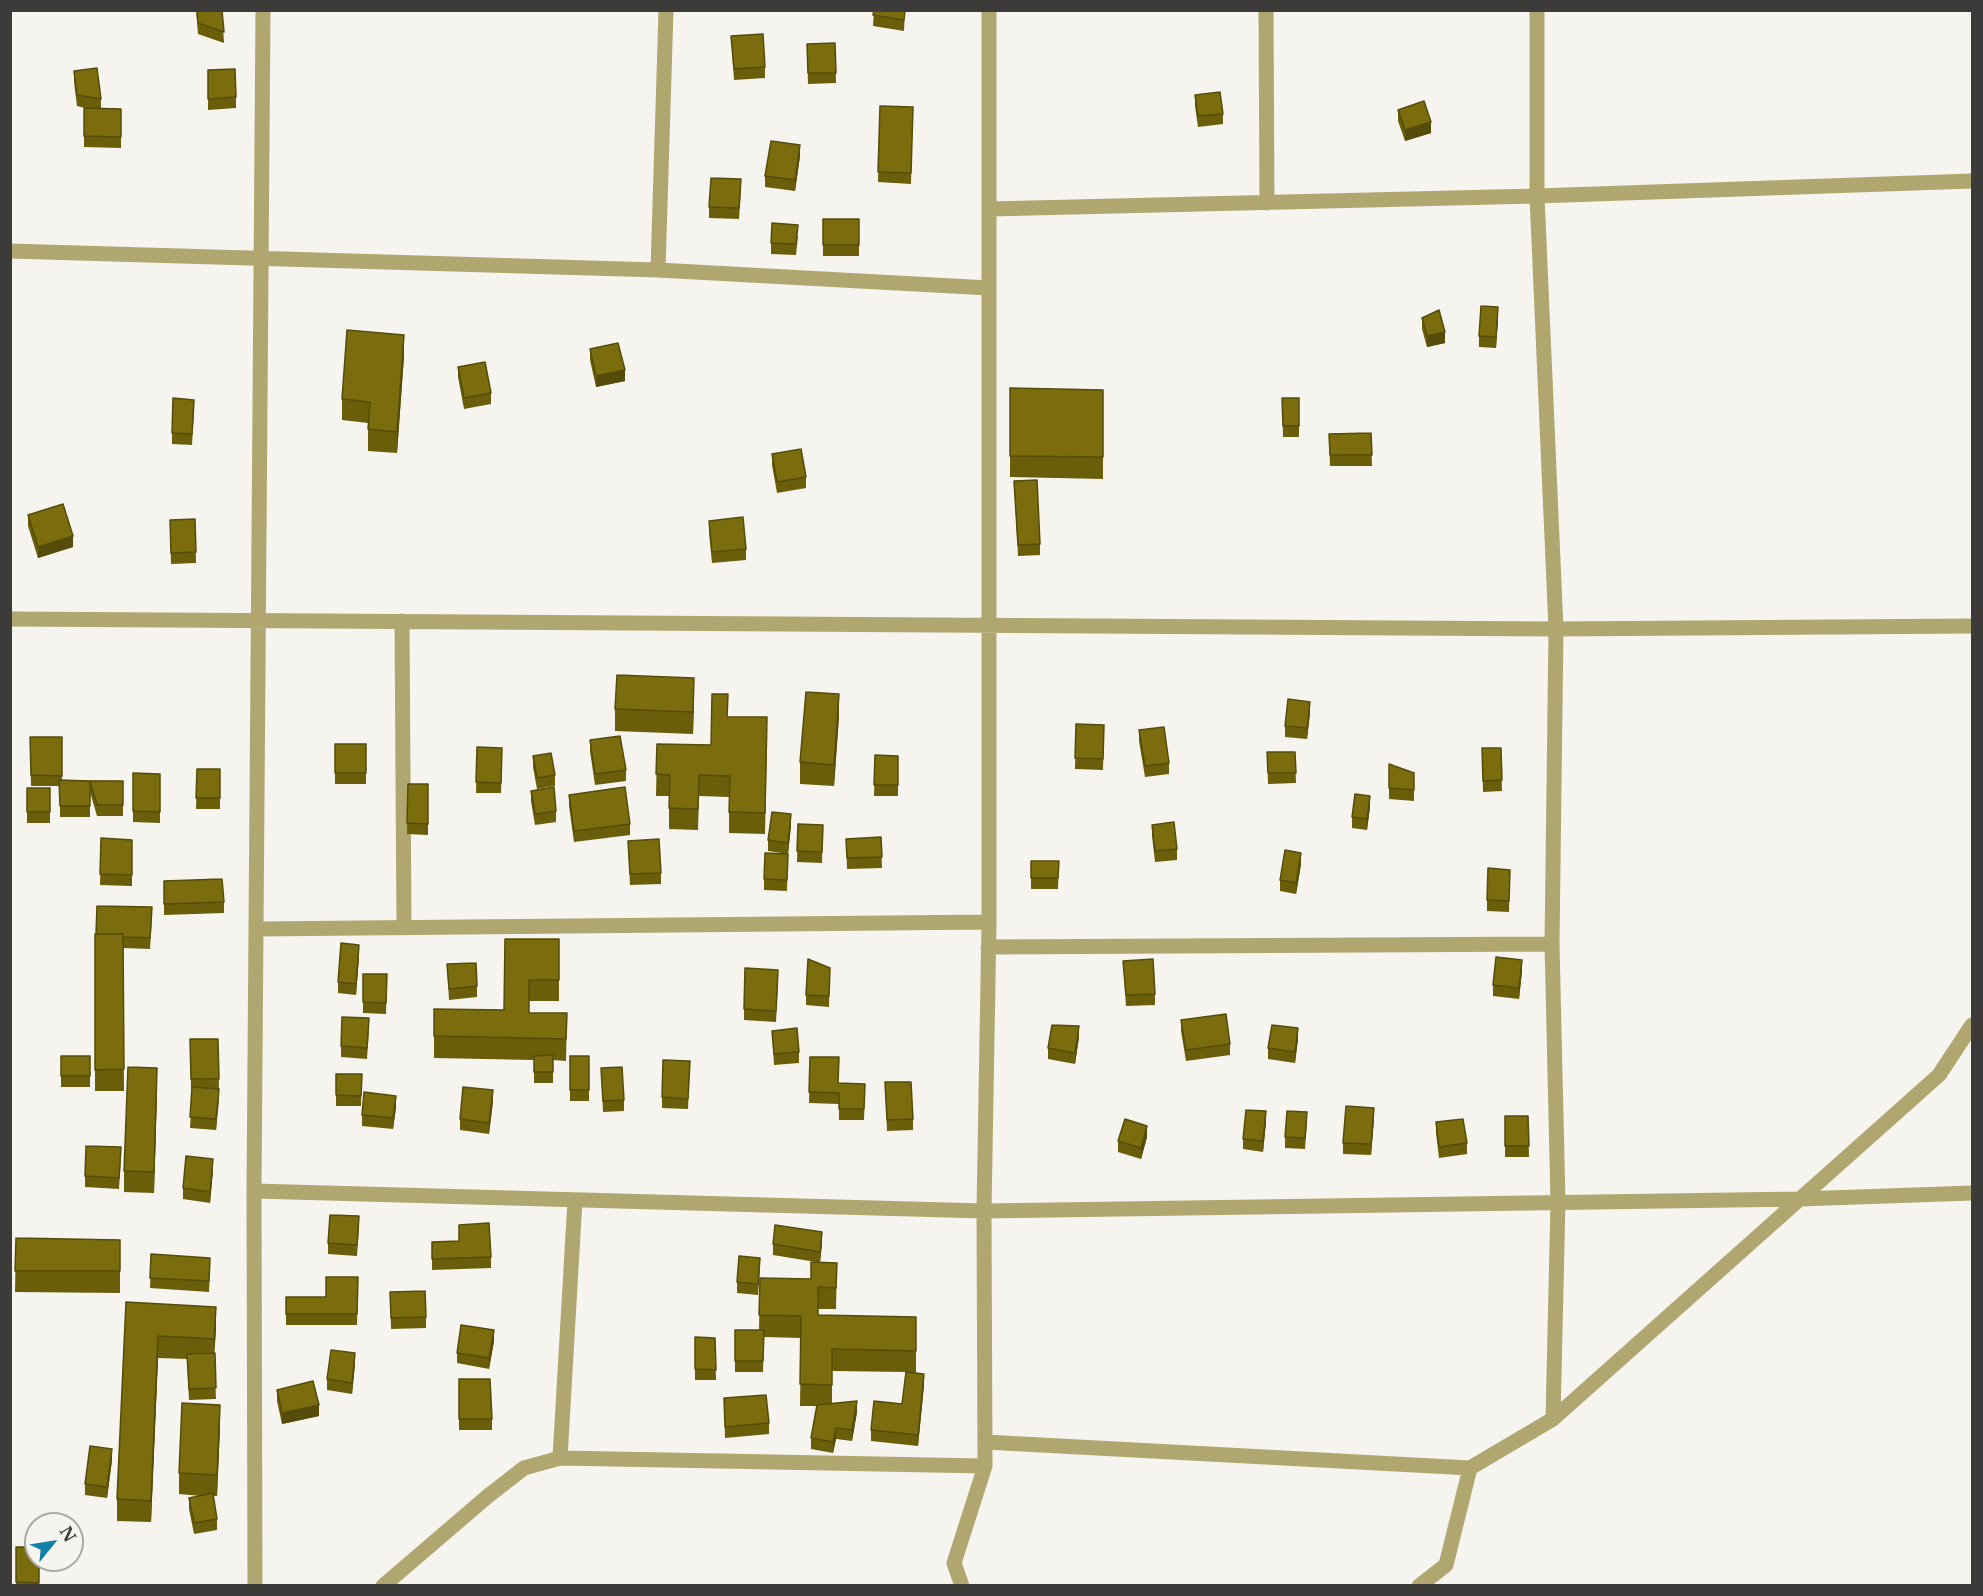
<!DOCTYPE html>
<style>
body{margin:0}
#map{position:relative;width:1983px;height:1596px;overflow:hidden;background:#f5f4ef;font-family:"Libre Baskerville",serif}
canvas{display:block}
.frame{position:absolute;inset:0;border:12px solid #3c3b39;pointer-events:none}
.north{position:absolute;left:24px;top:1512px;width:60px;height:60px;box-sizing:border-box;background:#f5f4ef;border:2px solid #abaaa6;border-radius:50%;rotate:60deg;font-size:16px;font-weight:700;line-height:24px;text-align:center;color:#3c3b39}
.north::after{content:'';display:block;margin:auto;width:21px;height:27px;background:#1281a9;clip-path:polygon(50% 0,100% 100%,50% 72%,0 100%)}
</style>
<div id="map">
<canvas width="1983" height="1596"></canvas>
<div class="frame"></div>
<div class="north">N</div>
</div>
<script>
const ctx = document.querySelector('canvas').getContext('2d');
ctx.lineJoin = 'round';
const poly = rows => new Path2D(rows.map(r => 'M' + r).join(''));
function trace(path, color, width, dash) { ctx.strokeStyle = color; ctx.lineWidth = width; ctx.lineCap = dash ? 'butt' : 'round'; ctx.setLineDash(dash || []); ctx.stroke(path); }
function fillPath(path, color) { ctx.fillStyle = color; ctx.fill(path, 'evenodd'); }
const minor = poly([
 [1266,10,1267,203],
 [1537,10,1537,196,1556,629,1552,944,1558,1202,1553,1419],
 [989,209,1537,196,1972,181],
 [10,251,658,270,989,288],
 [658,270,666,10],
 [10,619,1556,629,1972,626],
 [402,621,404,928],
 [257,929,989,922],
 [988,947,1552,944],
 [254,1191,984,1211,1800,1199,1972,1193],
 [985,1442,1470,1468,1553,1419,1939,1075,1972,1025],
 [560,1458,575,1200],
 [255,1586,254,1191,263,10],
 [383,1586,488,1496,524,1468,560,1458,985,1466],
 [962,1586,954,1563,985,1466,984,1211,989,922,989,10],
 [1419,1586,1446,1565,1470,1468]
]);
const wall = poly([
 [196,10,222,10,224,43,198,34],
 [874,10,905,10,904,31,873,26],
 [731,36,765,67,765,78,734,80],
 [835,43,836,83,808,84,807,44],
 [208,70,236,97,236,108,208,110],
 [74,71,101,99,101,108,121,109,121,148,84,147,84,108,85,108,77,106,74,82],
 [1195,95,1223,114,1223,124,1198,127,1195,106],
 [880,106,913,107,911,184,878,182],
 [1398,110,1431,133,1405,141,1398,121],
 [800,156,795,191,765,187,765,176],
 [741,190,739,219,709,218,709,207],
 [823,219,859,219,859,256,823,256],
 [798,236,796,255,771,254,771,243],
 [1422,318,1445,343,1427,347,1422,329],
 [1498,318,1496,348,1479,347,1479,336],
 [590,349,625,381,596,387,590,360],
 [404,356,397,453,368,451,368,423,342,420,342,399],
 [458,367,491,393,491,404,464,409,458,377],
 [1010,388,1103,390,1103,479,1010,477],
 [1282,398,1299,398,1299,437,1283,437],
 [194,411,192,445,172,444,172,433],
 [1371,433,1372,466,1330,466,1329,434],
 [772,454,806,477,806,488,777,493,772,465],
 [1014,481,1040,544,1040,555,1018,556],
 [28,515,73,547,38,558,28,526],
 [195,519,196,563,171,564,170,520],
 [709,521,746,549,746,560,712,563,709,532],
 [694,699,693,734,615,731,615,709],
 [1310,713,1307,739,1285,737,1285,726],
 [839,716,834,786,800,784,800,762],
 [728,717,767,739,765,834,729,833,729,797,699,796,698,830,669,829,669,796,656,796,657,744,711,745],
 [1076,724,1104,725,1103,770,1075,769],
 [1139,730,1169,763,1169,774,1145,777,1139,741],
 [30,737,62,737,62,780,123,781,123,816,97,816,90,792,90,817,60,817,60,786,31,786],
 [590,740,626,770,626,781,595,785,590,751],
 [335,744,366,744,366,784,335,784],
 [477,747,502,759,501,793,476,793],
 [1482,748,1501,748,1502,791,1483,792],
 [1267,752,1295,752,1296,783,1268,784],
 [875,755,898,756,898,796,874,796],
 [533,756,555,775,555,786,537,789,533,767],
 [1389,764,1414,773,1414,801,1389,799],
 [197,769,220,769,220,809,196,809],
 [133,773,160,774,160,823,133,822],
 [408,784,428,784,428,835,407,834],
 [27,788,50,788,50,823,27,823],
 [531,791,556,811,556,822,535,825,531,801],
 [569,795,630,824,630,835,574,842,569,806],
 [1370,807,1367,830,1352,828,1352,817],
 [798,824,823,825,822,863,797,862],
 [791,825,788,854,768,851,768,840],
 [1152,825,1177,849,1177,860,1155,862,1152,836],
 [881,837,882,868,847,869,846,839],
 [101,838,132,840,132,886,100,885],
 [628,841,661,873,661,884,630,885],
 [788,854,787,891,764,890,764,879],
 [1031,861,1059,861,1058,889,1031,889],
 [1301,864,1296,894,1280,891,1280,880],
 [1510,870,1509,912,1487,911,1487,900],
 [164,881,224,902,224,913,164,915],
 [152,918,150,949,123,948,124,1091,95,1091,95,934],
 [559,939,559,1001,529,1001,529,1013,567,1013,566,1061,553,1060,553,1083,534,1083,534,1060,434,1058,434,1009,504,1010],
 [359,956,356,995,338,993,338,982],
 [1123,961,1155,994,1155,1005,1126,1006],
 [447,964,477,986,477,997,449,1000],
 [830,968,829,1007,806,1005,806,995],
 [1522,971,1519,999,1493,996,1493,985],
 [363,974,387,974,386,1014,363,1013],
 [778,981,776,1022,744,1020,744,1009],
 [1181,1020,1230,1044,1230,1055,1186,1061,1181,1031],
 [369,1029,367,1059,341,1057,341,1046],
 [772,1031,799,1052,799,1063,774,1065],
 [1079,1037,1075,1064,1048,1059,1048,1048],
 [190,1039,218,1039,219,1090,216,1130,190,1128,192,1090,191,1090],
 [1298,1039,1295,1063,1268,1059,1268,1048],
 [61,1056,90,1056,90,1087,61,1087],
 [570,1056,589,1056,589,1101,570,1101],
 [810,1057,838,1083,865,1084,864,1120,839,1120,839,1104,809,1103],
 [690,1061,688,1109,662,1108,662,1097],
 [601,1068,624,1100,624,1111,603,1112],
 [336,1074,362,1074,361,1106,336,1106],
 [885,1082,913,1119,913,1130,887,1131],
 [157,1089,154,1193,124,1192,124,1171],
 [493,1101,489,1134,460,1130,460,1119],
 [396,1107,393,1129,362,1126,362,1115],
 [1505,1116,1528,1116,1529,1157,1505,1157],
 [1374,1119,1371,1155,1343,1154,1343,1143],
 [1266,1122,1263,1152,1243,1149,1243,1139],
 [1436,1122,1467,1143,1467,1154,1439,1158,1436,1133],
 [1307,1123,1305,1149,1285,1148,1285,1137],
 [1147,1137,1141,1159,1118,1152,1118,1141],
 [121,1158,119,1189,85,1187,85,1176],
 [213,1170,210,1203,183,1199,183,1188],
 [359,1227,357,1256,328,1254,328,1243],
 [16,1238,120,1240,120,1293,15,1292],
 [432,1242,491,1257,491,1268,432,1270],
 [822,1243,820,1262,837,1263,836,1309,818,1309,818,1315,916,1317,916,1373,924,1385,918,1446,871,1441,871,1430,902,1404,906,1372,832,1371,832,1403,857,1412,852,1441,836,1439,833,1453,811,1449,811,1438,817,1406,800,1406,801,1338,764,1337,763,1372,735,1372,735,1330,759,1330,760,1278,811,1279,816,1262,773,1255,773,1244],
 [151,1254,210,1269,209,1292,150,1288],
 [760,1269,758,1295,737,1293,737,1282],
 [358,1277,357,1325,286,1325,286,1297,326,1297],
 [390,1292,426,1317,426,1328,391,1329],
 [126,1302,216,1329,214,1353,216,1399,189,1400,187,1359,158,1358,151,1522,117,1521,117,1499],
 [695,1337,715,1338,716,1380,695,1380],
 [494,1341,489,1369,457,1363,457,1353],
 [355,1364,352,1394,327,1390,327,1379],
 [459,1379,492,1419,492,1430,459,1430],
 [277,1390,319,1416,282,1424,277,1401],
 [724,1398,769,1423,769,1434,725,1438],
 [220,1427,217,1496,213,1496,217,1519,217,1530,194,1534,189,1509,189,1498,201,1496,179,1494,179,1473],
 [112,1460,107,1498,85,1495,85,1484],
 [16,1547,39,1560,39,1586,16,1586]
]);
const shadedWall = poly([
 [1431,122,1431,133,1405,141,1405,130],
 [800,145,800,156,795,191,795,180],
 [1498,307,1498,318,1496,348,1496,337],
 [1445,332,1445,343,1427,347,1427,336],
 [404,335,404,356,397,453,397,432],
 [625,370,625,381,596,387,596,376],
 [73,536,73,547,38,558,38,547],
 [694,678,694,699,693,734,693,712],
 [839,694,839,716,834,786,834,765],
 [1310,702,1310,713,1307,739,1307,728],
 [1370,796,1370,807,1367,830,1367,819],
 [791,814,791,825,788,854,788,843],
 [1301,853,1301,864,1296,894,1296,883],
 [359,945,359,956,356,995,356,984],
 [1522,960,1522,971,1519,999,1519,988],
 [1079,1026,1079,1037,1075,1064,1075,1053],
 [1298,1028,1298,1039,1295,1063,1295,1052],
 [157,1068,157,1089,154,1193,154,1172],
 [219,1089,219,1100,216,1130,216,1119],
 [493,1090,493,1101,489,1134,489,1123],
 [396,1096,396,1107,393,1129,393,1118],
 [1374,1108,1374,1119,1371,1155,1371,1144],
 [1266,1111,1266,1122,1263,1152,1263,1141],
 [1147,1126,1147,1137,1141,1159,1141,1148],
 [213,1159,213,1170,210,1203,210,1192],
 [822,1232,822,1243,820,1263,820,1252],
 [216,1307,216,1329,214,1360,214,1339],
 [494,1330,494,1341,489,1369,489,1358],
 [158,1336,158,1358,151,1522,151,1501],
 [355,1353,355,1364,352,1394,352,1383],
 [924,1374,924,1385,918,1446,918,1435],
 [857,1401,857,1412,852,1441,852,1430],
 [220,1405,220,1427,217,1496,217,1475],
 [319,1405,319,1416,282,1424,282,1413],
 [836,1428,836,1439,833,1453,833,1442],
 [112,1449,112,1460,107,1498,107,1487]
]);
const building = poly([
 [197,10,222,10,224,32,198,23,197,10],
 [874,10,905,10,904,20,873,15,874,10],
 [763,34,765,67,734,69,731,36,763,34],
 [835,43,836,73,808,73,807,44,835,43],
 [97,68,101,99,77,95,74,71,97,68],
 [235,69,236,97,208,99,208,70,235,69],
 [1220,92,1223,114,1198,116,1195,95,1220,92],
 [1424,101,1431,122,1405,130,1398,110,1424,101],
 [880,106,913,107,911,173,878,172,880,106],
 [84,108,121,109,121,137,84,136,84,108],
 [771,141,800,145,795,180,765,176,771,141],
 [711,178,741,179,739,208,709,207,711,178],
 [823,219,859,219,859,245,823,245,823,219],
 [772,223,798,225,796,244,771,243,772,223],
 [1481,306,1498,307,1496,337,1479,336,1481,306],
 [1439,310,1445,332,1427,336,1422,318,1439,310],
 [347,330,404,335,397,432,368,429,370,402,342,399,347,330],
 [618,343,625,370,596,376,590,349,618,343],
 [485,362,491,393,464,398,458,367,485,362],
 [1010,388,1103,390,1103,457,1010,456,1010,388],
 [173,398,194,400,192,434,172,433,173,398],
 [1282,398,1299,398,1299,426,1283,426,1282,398],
 [1371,433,1372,455,1330,455,1329,434,1371,433],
 [801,449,806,477,777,482,772,454,801,449],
 [1037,480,1040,544,1018,545,1014,481,1037,480],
 [63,504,73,536,38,547,28,515,63,504],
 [743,517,746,549,712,552,709,521,743,517],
 [195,519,196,552,171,553,170,520,195,519],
 [617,675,694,678,693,712,615,709,617,675],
 [806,692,839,694,834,765,800,762,806,692],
 [712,694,728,694,727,717,767,717,765,813,729,812,730,776,699,775,698,809,669,808,670,775,656,774,657,744,711,745,712,694],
 [1288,699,1310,702,1307,728,1285,726,1288,699],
 [1076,724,1104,725,1103,759,1075,758,1076,724],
 [1164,727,1169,763,1145,766,1139,730,1164,727],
 [620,736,626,770,595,774,590,740,620,736],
 [30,737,62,737,62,776,31,775,30,737],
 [335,744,366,744,366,773,335,773,335,744],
 [477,747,502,748,501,783,476,782,477,747],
 [1482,748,1501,748,1502,780,1483,781,1482,748],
 [1267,752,1295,752,1296,773,1268,773,1267,752],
 [551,753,555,775,537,778,533,756,551,753],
 [875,755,898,756,898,785,874,785,875,755],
 [1389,764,1414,773,1414,790,1389,788,1389,764],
 [197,769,220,769,220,798,196,798,197,769],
 [133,773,160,774,160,812,133,811,133,773],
 [59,780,90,781,90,806,60,806,59,780],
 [90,781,123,781,123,805,97,805,90,781],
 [408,784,428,784,428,824,407,823,408,784],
 [554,787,556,811,535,814,531,791,554,787],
 [625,787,630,824,574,831,569,795,625,787],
 [27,788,50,788,50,812,27,812,27,788],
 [1355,794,1370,796,1367,819,1352,817,1355,794],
 [772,812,791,814,788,843,768,840,772,812],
 [1174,822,1177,849,1155,851,1152,825,1174,822],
 [798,824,823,825,822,852,797,851,798,824],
 [881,837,882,857,847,858,846,839,881,837],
 [101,838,132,840,132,875,100,874,101,838],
 [659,839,661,873,630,874,628,841,659,839],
 [1285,850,1301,853,1296,883,1280,880,1285,850],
 [765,853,788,854,787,880,764,879,765,853],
 [1031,861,1059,861,1058,878,1031,878,1031,861],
 [1488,868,1510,870,1509,901,1487,900,1488,868],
 [222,879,224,902,164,904,164,881,222,879],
 [97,906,152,907,150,938,123,937,123,934,96,934,97,906],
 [95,934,123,934,124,1069,95,1070,95,934],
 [505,939,559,939,559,980,529,980,529,1013,567,1013,566,1039,434,1036,434,1009,504,1010,505,939],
 [341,943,359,945,356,984,338,982,341,943],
 [1496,957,1522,960,1519,988,1493,985,1496,957],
 [808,959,830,968,829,996,806,995,808,959],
 [1153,959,1155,994,1126,995,1123,961,1153,959],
 [476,963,477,986,449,989,447,964,476,963],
 [745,968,778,970,776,1011,744,1009,745,968],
 [363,974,387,974,386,1003,363,1002,363,974],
 [1226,1014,1230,1044,1186,1050,1181,1020,1226,1014],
 [342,1017,369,1018,367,1048,341,1046,342,1017],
 [1052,1025,1079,1026,1075,1053,1048,1048,1052,1025],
 [1272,1025,1298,1028,1295,1052,1268,1048,1272,1025],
 [797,1028,799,1052,774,1054,772,1031,797,1028],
 [190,1039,218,1039,219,1079,191,1079,190,1039],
 [553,1055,553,1072,534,1072,534,1056,553,1055],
 [61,1056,90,1056,90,1076,61,1076,61,1056],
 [570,1056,589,1056,589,1090,570,1090,570,1056],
 [810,1057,839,1057,838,1083,865,1084,864,1109,839,1109,839,1093,809,1092,810,1057],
 [663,1060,690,1061,688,1099,662,1097,663,1060],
 [128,1067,157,1068,154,1172,124,1171,128,1067],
 [622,1067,624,1100,603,1101,601,1068,622,1067],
 [336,1074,362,1074,361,1096,336,1095,336,1074],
 [885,1082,911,1082,913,1119,887,1120,885,1082],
 [192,1087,219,1089,216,1119,190,1117,192,1087],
 [463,1087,493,1090,489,1123,460,1119,463,1087],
 [364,1092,396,1096,393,1118,362,1115,364,1092],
 [1346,1106,1374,1108,1371,1144,1343,1143,1346,1106],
 [1246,1110,1266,1111,1263,1141,1243,1139,1246,1110],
 [1287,1111,1307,1112,1305,1138,1285,1137,1287,1111],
 [1505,1116,1528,1116,1529,1146,1505,1146,1505,1116],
 [1125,1119,1147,1126,1141,1148,1118,1141,1125,1119],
 [1463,1119,1467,1143,1439,1147,1436,1122,1463,1119],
 [86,1146,121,1147,119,1178,85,1176,86,1146],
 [186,1156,213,1159,210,1192,183,1188,186,1156],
 [330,1215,359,1216,357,1245,328,1243,330,1215],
 [489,1223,491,1257,432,1259,432,1242,459,1241,459,1225,489,1223],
 [775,1225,822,1232,820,1252,773,1244,775,1225],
 [16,1238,120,1240,120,1271,15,1271,16,1238],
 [151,1254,210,1258,209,1281,150,1278,151,1254],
 [739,1256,760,1258,758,1284,737,1282,739,1256],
 [811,1262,837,1263,836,1288,818,1287,818,1315,916,1317,916,1351,832,1349,832,1385,800,1384,801,1316,759,1315,760,1278,811,1279,811,1262],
 [326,1277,358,1277,357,1314,286,1314,286,1297,326,1297,326,1277],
 [425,1291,426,1317,391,1318,390,1292,425,1291],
 [126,1302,216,1307,214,1339,158,1336,151,1501,117,1499,126,1302],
 [461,1325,494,1330,489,1358,457,1353,461,1325],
 [735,1330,764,1330,763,1361,735,1361,735,1330],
 [695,1337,715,1338,716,1370,695,1369,695,1337],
 [331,1350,355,1353,352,1383,327,1379,331,1350],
 [215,1353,216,1388,189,1389,187,1354,215,1353],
 [906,1372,924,1374,918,1435,871,1430,874,1401,902,1404,906,1372],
 [459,1379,490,1379,492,1419,459,1419,459,1379],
 [313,1381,319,1405,282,1413,277,1390,313,1381],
 [766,1395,769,1423,725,1427,724,1398,766,1395],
 [857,1401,852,1430,836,1428,833,1442,811,1438,817,1405,857,1401],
 [182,1403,220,1405,217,1475,179,1473,182,1403],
 [90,1446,112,1449,107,1487,85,1484,90,1446],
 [213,1493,217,1519,194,1523,189,1498,213,1493],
 [16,1547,36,1547,36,1560,39,1560,39,1583,16,1582,16,1547]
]);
trace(minor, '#b0a770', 15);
fillPath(wall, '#6a5e0b');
fillPath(shadedWall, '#564c09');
fillPath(building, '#7b6d0d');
trace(building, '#564c09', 1.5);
</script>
